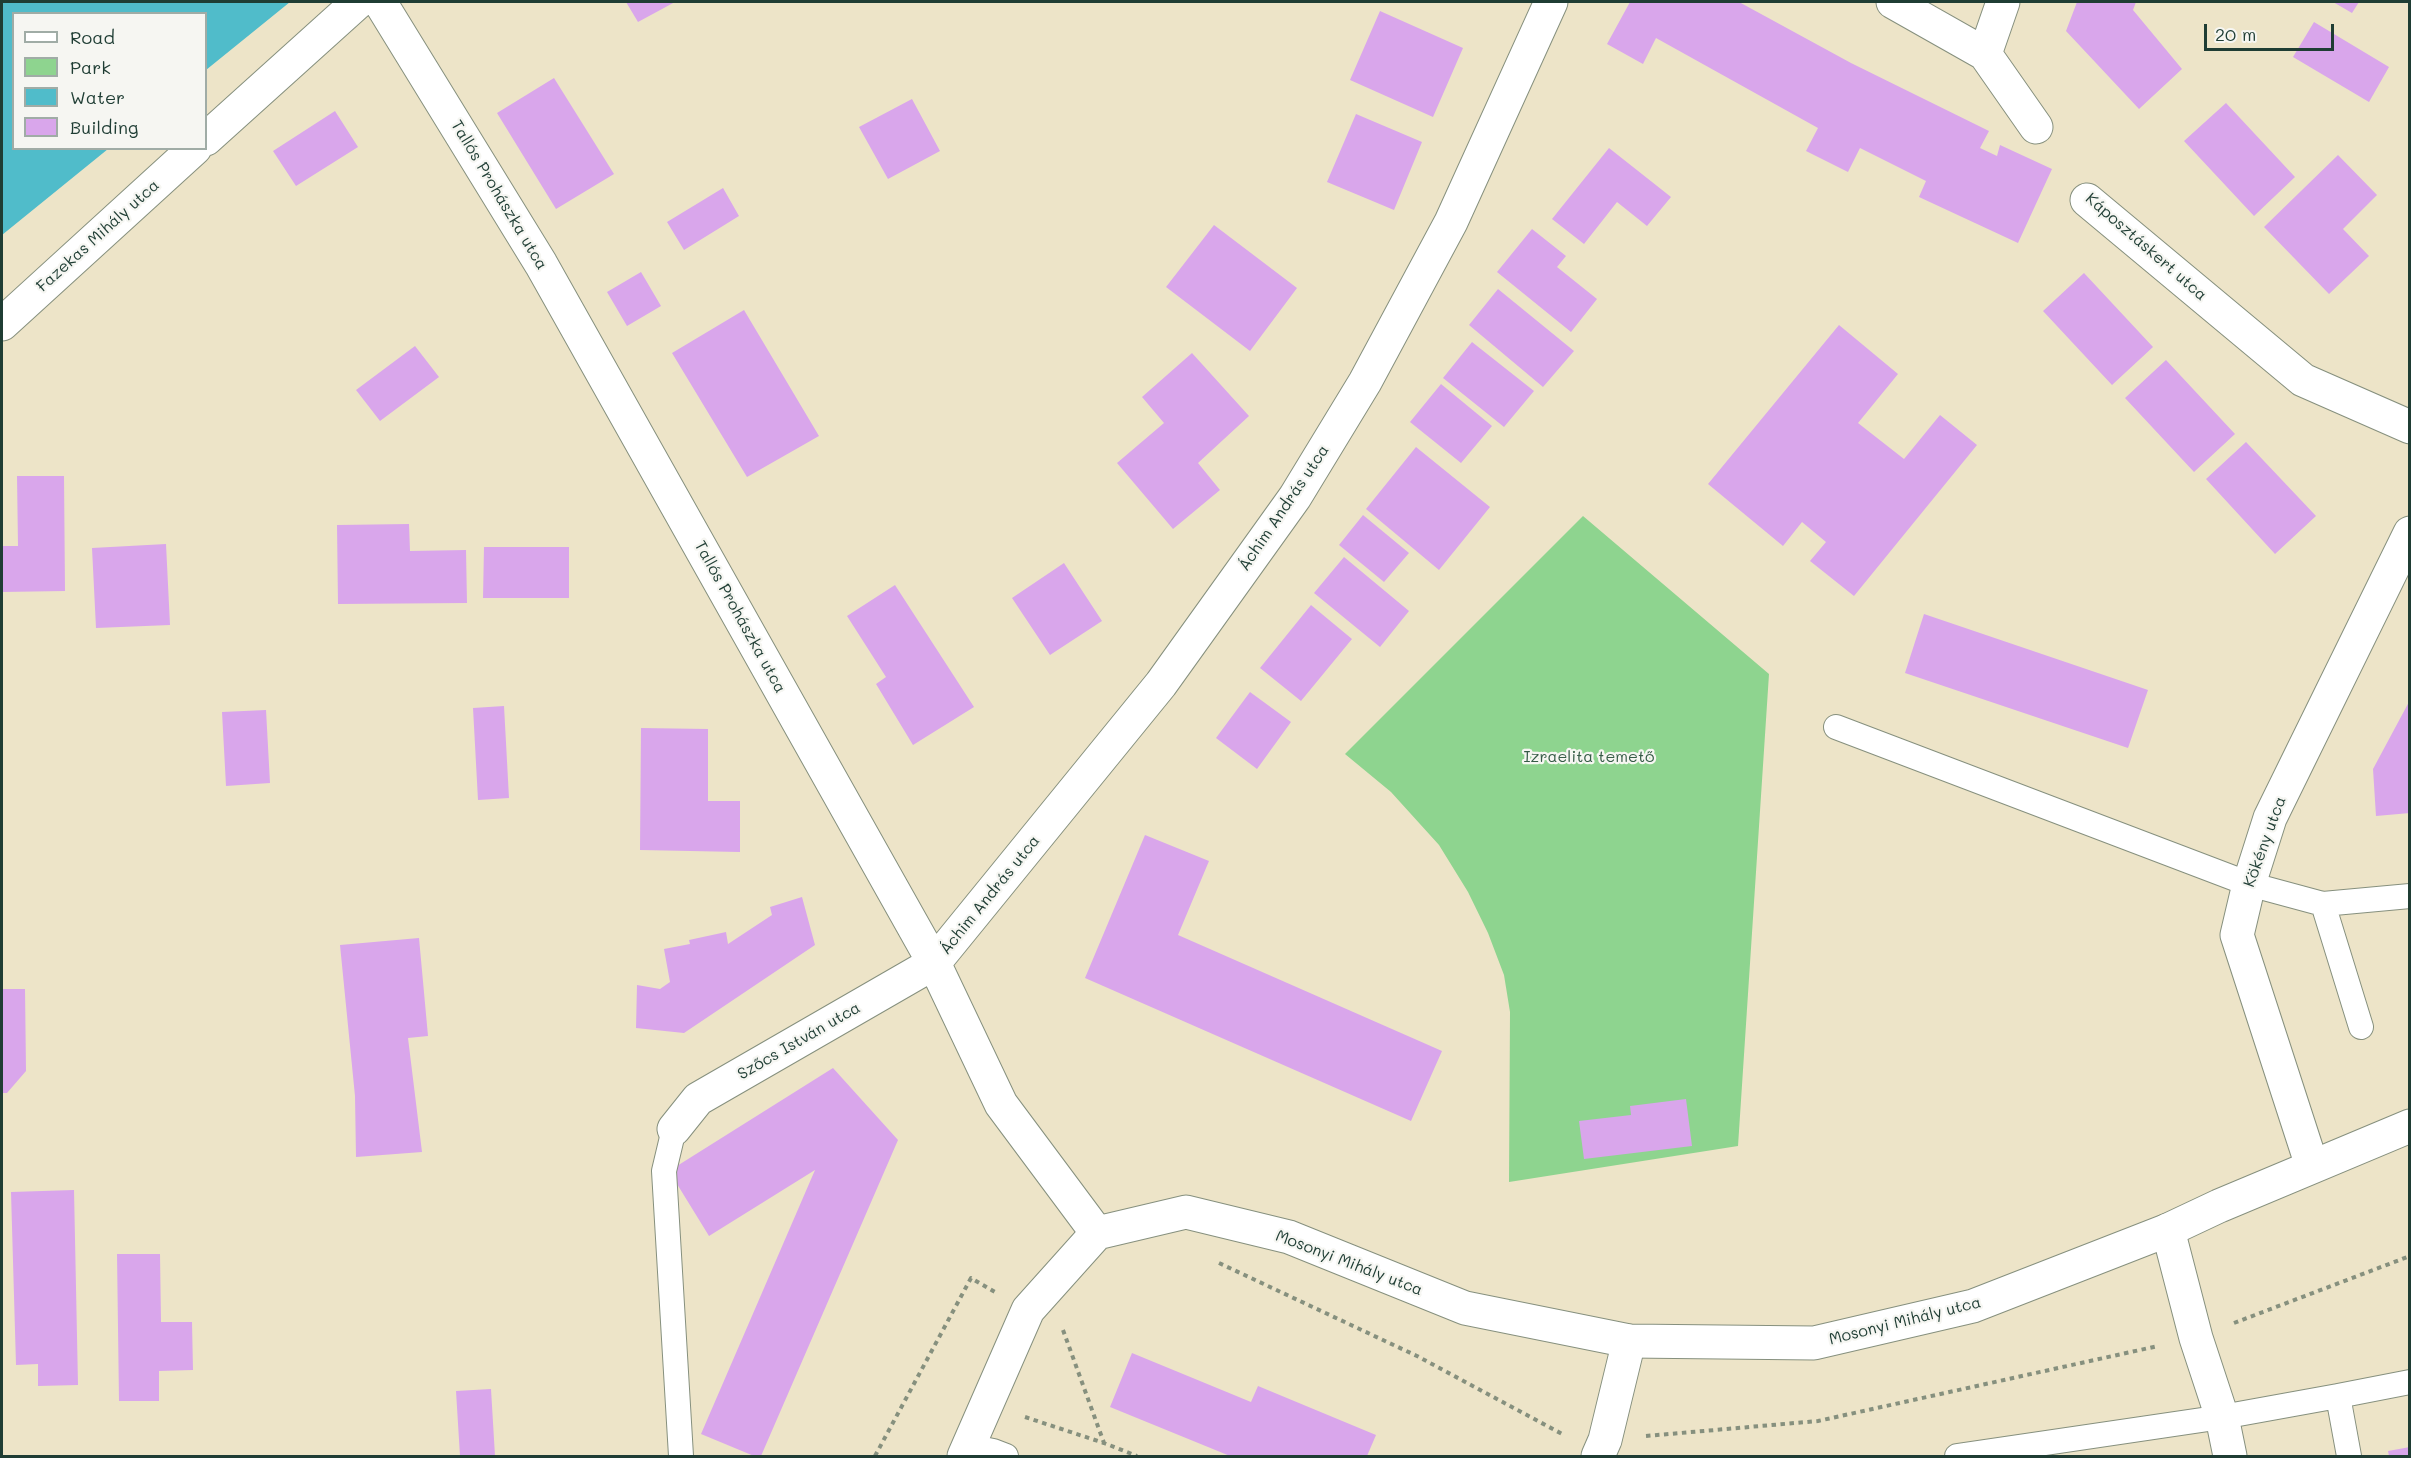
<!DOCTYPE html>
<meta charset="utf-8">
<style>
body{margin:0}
#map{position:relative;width:2411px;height:1458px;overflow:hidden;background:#ede4c8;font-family:Mali,sans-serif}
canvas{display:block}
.frame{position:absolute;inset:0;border:3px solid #1f3d34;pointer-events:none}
.legend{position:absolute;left:12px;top:12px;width:195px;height:138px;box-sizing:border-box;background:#f6f6f2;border:2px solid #a0aca6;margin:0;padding:8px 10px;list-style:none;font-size:18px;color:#1f3d34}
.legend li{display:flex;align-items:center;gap:12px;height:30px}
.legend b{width:30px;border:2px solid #a0aca6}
.scale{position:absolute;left:2204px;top:24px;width:130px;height:27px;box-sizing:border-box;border:3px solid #1f3d34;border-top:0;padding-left:8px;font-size:18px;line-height:21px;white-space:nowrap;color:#1f3d34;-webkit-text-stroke:4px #f6f6f2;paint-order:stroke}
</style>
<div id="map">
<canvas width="2411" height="1458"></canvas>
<div class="frame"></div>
<ul class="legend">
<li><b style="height:8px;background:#fff"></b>Road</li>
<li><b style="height:16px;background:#8ed48f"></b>Park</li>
<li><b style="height:16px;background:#50bcca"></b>Water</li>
<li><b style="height:16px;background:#d9a6eb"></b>Building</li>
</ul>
<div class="scale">20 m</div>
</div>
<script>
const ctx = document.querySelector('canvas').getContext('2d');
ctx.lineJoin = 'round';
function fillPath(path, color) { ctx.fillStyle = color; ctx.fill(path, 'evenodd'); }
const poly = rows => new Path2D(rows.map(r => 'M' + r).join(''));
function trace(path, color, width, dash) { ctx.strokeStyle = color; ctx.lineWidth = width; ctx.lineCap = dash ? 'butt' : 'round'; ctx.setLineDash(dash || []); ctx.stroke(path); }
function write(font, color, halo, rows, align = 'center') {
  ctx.font = font + ' Mali,sans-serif'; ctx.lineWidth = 4.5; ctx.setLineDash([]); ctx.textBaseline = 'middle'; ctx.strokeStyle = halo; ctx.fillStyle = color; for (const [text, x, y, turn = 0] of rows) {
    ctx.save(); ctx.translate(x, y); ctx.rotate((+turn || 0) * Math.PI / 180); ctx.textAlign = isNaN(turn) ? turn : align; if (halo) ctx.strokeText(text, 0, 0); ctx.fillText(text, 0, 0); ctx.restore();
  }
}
const green = poly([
 [1583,516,1769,674,1738,1146,1509,1182,1510,1012,1504,975,1488,933,1468,892,1439,845,1391,792,1345,754]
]);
const water = poly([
 [2,2,290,2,206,70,206,14,14,14,14,148,108,149,2,235]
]);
const building = poly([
 [626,2,675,2,638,22],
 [1630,2,1739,2,1851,63,1989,131,1980,148,1997,156,2000,145,2052,169,2018,243,1919,197,1926,181,1860,148,1848,172,1806,151,1818,128,1656,38,1643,64,1607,44],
 [2077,2,2136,2,2133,10,2182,69,2139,109,2066,31],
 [2333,2,2359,2,2352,13],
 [1380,11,1463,48,1433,117,1350,80],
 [2314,22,2389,67,2369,102,2293,57],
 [554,78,614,174,556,209,497,113],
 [912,99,940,151,888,179,859,127],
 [2226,103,2295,177,2254,216,2184,141],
 [335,111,358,147,296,186,273,151],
 [1356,114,1422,142,1394,210,1327,182],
 [1609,148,1671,197,1647,226,1617,202,1584,244,1552,219],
 [2338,155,2377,195,2343,229,2369,256,2329,294,2264,227],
 [723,188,739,216,684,250,667,222],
 [1214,225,1297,288,1250,351,1166,287],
 [1532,229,1566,256,1557,267,1597,299,1571,332,1497,272],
 [641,272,661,306,627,326,607,292],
 [2084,273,2153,347,2112,385,2043,311],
 [1498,289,1574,351,1543,387,1469,325],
 [744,310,819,436,747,477,672,353],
 [1839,325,1898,374,1858,423,1904,459,1940,415,1977,445,1854,596,1810,561,1826,542,1802,522,1783,546,1708,484],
 [1472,342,1534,391,1504,427,1443,378],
 [415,346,439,377,380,421,356,390],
 [1192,353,1249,416,1198,463,1220,490,1173,529,1117,463,1164,423,1142,397],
 [2166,360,2235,434,2194,472,2125,398],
 [1441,384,1492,426,1461,463,1410,422],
 [2246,442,2316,516,2275,554,2206,479],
 [1416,447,1490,507,1439,570,1366,509],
 [17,476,64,476,65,591,2,592,2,546,18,546],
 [1363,515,1409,553,1384,582,1339,545],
 [409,524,410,551,466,550,467,603,338,604,337,525],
 [166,544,170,625,96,628,92,548],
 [484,547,569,547,569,598,483,598],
 [1344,557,1409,611,1380,647,1314,593],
 [1064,563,1102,621,1050,655,1012,598],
 [895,585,974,707,913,745,876,684,886,677,847,616],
 [1311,605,1352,639,1301,701,1260,668],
 [1924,614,2148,690,2128,748,1905,673],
 [1250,692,1291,722,1257,769,1216,738],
 [2410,700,2410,813,2376,816,2373,769],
 [504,706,509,798,478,800,473,708],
 [266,710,270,783,226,786,222,712],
 [641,728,708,729,708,801,740,801,740,852,640,850],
 [1145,835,1209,861,1178,935,1442,1051,1411,1121,1085,978],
 [802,897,815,945,684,1033,636,1028,637,985,660,989,670,982,664,949,690,944,689,940,726,932,728,944,772,915,770,907],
 [419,938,428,1036,408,1038,422,1152,356,1157,355,1096,340,945],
 [2,989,25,989,26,1071,7,1093,2,1093],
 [833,1068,898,1140,761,1456,754,1456,701,1434,815,1170,709,1236,669,1171],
 [1686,1099,1692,1146,1584,1159,1579,1121,1631,1115,1630,1106],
 [74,1190,78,1385,38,1386,38,1364,16,1365,11,1192],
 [117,1254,160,1254,161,1322,192,1322,193,1370,159,1371,159,1401,119,1401],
 [1132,1353,1251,1402,1258,1386,1376,1435,1367,1456,1230,1456,1110,1407],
 [491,1389,495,1456,460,1456,456,1391],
 [2410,1447,2410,1456,2389,1456,2388,1451]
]);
const path = poly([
 [1219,1263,1417,1356,1564,1435],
 [2234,1323,2410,1256],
 [1063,1330,1104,1443],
 [1025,1417,1104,1443,1137,1456],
 [1646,1436,1818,1421,2158,1346],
 [875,1456,971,1278,995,1292]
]);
const service = poly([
 [1836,727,2249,884,2323,904,2410,896],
 [2323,904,2361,1027],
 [674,1129,664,1171,681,1456],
 [2338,1396,2410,1382],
 [968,1446,993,1451,1006,1456],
 [1957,1456,2222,1417,2338,1396,2349,1456]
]);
const minor = poly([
 [380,2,541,264,934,963,1001,1104,1097,1233],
 [1893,2,1985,54,2036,127],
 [1985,54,2003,2],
 [206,139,358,2],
 [2087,200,2303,380,2410,427],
 [2,324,195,148],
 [674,1129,698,1099,934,963,1161,684,1295,497,1365,382,1451,222,1551,2],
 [2312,1166,2237,935,2249,884,2270,818,2410,533],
 [2168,1230,2196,1338,2222,1417,2230,1456],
 [1598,1456,1605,1440,1629,1341]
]);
const tertiary = poly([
 [964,1456,1028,1310,1097,1233,1186,1212,1289,1237,1465,1308,1629,1341,1814,1343,1973,1306,2168,1230,2219,1206,2410,1126]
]);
const streetNames = [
 ["Tallós Prohászka utca",499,195,59],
 ["Fazekas Mihály utca",98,236,-42],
 ["Káposztáskert utca",2146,247,41],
 ["Áchim András utca",1284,508,-56],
 ["Tallós Prohászka utca",740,617,61],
 ["Kökény utca",2265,842,-70],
 ["Áchim András utca",990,895,-51],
 ["Szőcs István utca",799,1041,-30],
 ["Mosonyi Mihály utca",1349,1263,21],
 ["Mosonyi Mihály utca",1905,1321,-14]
];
const parkNames = [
 ["Izraelita temető",1589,757]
];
fillPath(green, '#8ed48f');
fillPath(water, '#50bcca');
fillPath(building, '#d9a6eb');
trace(service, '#86907e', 26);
trace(minor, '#86907e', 35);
trace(tertiary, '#86907e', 35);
trace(path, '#86907e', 4, [4.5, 4.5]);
trace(service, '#fff', 24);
trace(minor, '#fff', 33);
trace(tertiary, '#fff', 33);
write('16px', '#1f3d34', '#f6f6f2', streetNames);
write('16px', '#355b46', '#f6f6f2', parkNames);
</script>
